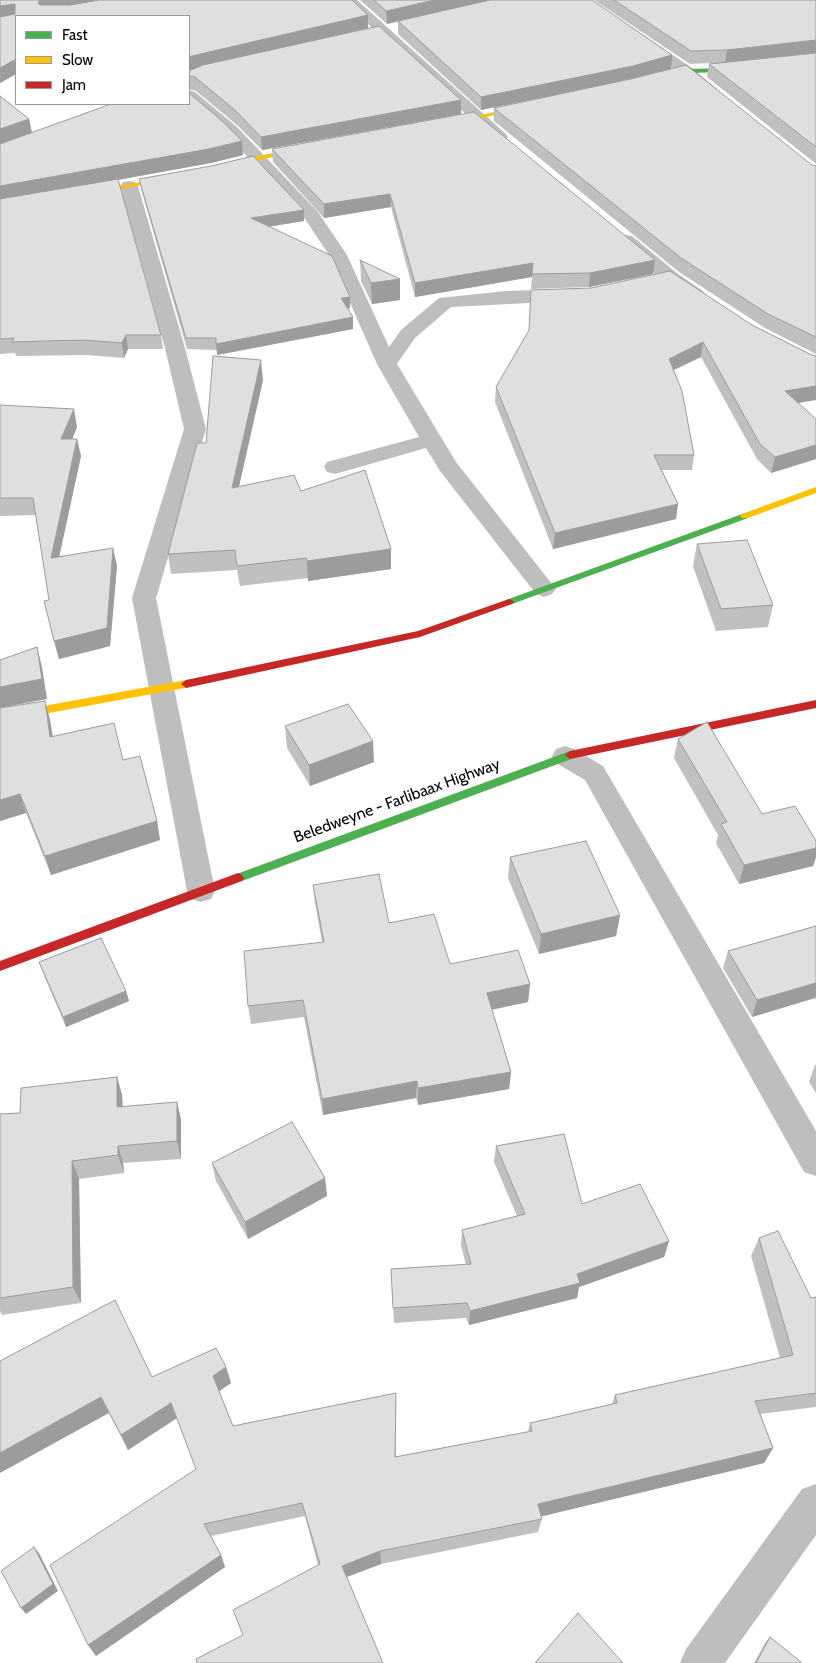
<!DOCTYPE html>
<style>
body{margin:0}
#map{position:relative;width:816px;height:1663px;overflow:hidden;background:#fff;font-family:Cabin,sans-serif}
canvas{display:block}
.legend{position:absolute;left:15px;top:15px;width:175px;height:90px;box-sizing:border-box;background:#fff;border:1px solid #999;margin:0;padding:6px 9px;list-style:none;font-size:15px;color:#000}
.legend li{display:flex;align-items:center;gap:10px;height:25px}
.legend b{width:25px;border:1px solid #999}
</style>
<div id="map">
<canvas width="816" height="1663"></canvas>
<ul class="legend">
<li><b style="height:6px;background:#4caf50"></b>Fast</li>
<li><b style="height:6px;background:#ffc107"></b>Slow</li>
<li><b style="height:6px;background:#c62828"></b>Jam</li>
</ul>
</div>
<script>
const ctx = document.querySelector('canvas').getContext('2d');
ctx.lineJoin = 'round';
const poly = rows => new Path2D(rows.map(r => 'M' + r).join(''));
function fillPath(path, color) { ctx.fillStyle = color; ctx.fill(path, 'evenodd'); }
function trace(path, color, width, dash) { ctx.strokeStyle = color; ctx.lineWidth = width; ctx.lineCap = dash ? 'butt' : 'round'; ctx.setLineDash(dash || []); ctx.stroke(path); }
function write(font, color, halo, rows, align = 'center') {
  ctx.font = font + ' Cabin,sans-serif'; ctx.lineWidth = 4.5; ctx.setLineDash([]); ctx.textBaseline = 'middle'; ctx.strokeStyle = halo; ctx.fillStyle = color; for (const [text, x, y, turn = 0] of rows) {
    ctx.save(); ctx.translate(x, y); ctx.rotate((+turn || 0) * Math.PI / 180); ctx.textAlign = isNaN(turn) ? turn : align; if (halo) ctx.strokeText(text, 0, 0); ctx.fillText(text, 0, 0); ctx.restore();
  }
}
const street = poly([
 [342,0,357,0,506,134,508,137,506,140,494,140,342,0],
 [574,0,591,0,692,68,717,89,715,92,709,94,703,92,682,74,574,0],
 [189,90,195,92,236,126,318,212,347,255,389,347,401,330,439,298,506,291,568,289,575,291,577,295,575,299,568,301,451,307,415,338,397,364,456,462,552,584,556,589,552,594,544,597,536,594,440,471,426,448,335,474,327,472,324,467,327,462,419,437,377,364,329,255,305,219,224,132,189,103,189,90],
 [129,181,135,182,138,186,185,348,206,429,156,598,215,891,211,899,201,902,191,899,187,891,132,598,184,429,165,348,120,186,123,182,129,181],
 [626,235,632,236,678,274,703,291,705,295,703,299,696,301,689,299,664,282,620,244,617,240,620,236,626,235],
 [565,746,574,749,603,766,816,1131,816,1176,804,1172,585,780,556,763,552,756,556,749,565,746],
 [816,1484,816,1535,725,1663,680,1663,686,1649,802,1489,816,1484]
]);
const fast = poly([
 [816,57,816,61,725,72,687,73,656,81,653,79,687,69,725,68,816,57],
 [745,513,748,514,748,518,512,604,506,604,504,602,506,600,745,513],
 [570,751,574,752,575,755,574,758,242,881,234,881,232,878,234,875,570,751]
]);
const slow = poly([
 [531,104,534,106,533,107,443,126,440,124,531,104],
 [310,146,313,148,312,149,259,160,218,171,215,169,258,156,310,146],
 [176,175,178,176,178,178,83,196,79,194,176,175],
 [816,487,816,493,748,518,742,518,740,516,742,514,816,487],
 [186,680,190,681,191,684,190,687,0,722,0,714,186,680]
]);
const jam = poly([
 [509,599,512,600,514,602,512,604,420,637,186,688,181,684,186,680,418,631,509,599],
 [816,700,816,708,570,759,565,755,570,751,816,700],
 [238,873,242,875,244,878,242,881,0,971,0,961,238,873]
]);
const wall = poly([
 [0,0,368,28,326,38,461,114,262,150,237,125,196,91,189,89,189,16,16,16,16,74,0,83],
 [360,0,592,0,672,55,671,69,633,79,812,165,816,166,816,354,765,328,679,272,494,121,494,108,599,86,481,110,398,34,398,21,387,24],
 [594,0,816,0,816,164,707,77,709,64,715,63,690,64],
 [0,96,29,119,32,133,243,155,211,163,118,180,161,335,163,349,128,349,124,358,86,355,16,356,15,353,0,354],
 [272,149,653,274,589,287,531,289,532,277,415,297,391,207,324,218,273,162],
 [139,179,304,210,304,221,269,227,350,308,347,309,353,329,217,355,217,350,187,349,141,189],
 [360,260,400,279,400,300,372,304,361,281],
 [752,325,812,355,798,403,816,419,816,459,771,473,757,459,701,357,674,370,694,455,692,470,662,470,678,504,676,519,553,549,495,402,496,387],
 [263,380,239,487,301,491,391,549,391,569,308,581,308,578,240,586,237,570,171,574,168,554,206,443],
 [0,405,77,427,72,439,77,439,81,456,59,557,113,548,117,566,110,646,59,659,44,601,49,600,36,515,0,516],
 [697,544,773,605,768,627,716,631,693,566],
 [45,701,50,720,53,736,123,760,157,821,160,840,51,875,26,813,0,821],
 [285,726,374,762,310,786,287,748],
 [678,739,762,814,816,841,816,857,813,866,739,884,716,843,718,835,674,758],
 [510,857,620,915,616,936,539,954,508,878],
 [313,885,389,923,450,964,530,984,528,1002,492,1009,511,1072,509,1089,418,1105,416,1098,323,1115,304,1017,251,1024,248,1006,322,942,315,903],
 [816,926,816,1001,815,998,752,1017,723,968,728,951],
 [39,962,126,991,129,1001,66,1027,43,973],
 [815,1065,816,1065,816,1093,809,1082],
 [117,1077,122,1095,123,1107,177,1102,181,1120,181,1159,123,1163,124,1173,79,1179,81,1303,2,1315,0,1311,0,1114,20,1113],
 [496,1146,582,1204,669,1241,664,1257,579,1287,577,1298,469,1325,466,1318,394,1323,391,1269,466,1265,461,1245,462,1230,517,1216,494,1162],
 [212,1163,325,1178,327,1196,248,1239,216,1181],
 [759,1238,811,1298,816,1297,816,1407,760,1414,773,1448,764,1463,541,1516,542,1519,538,1532,381,1564,347,1577,243,1635,318,1565,305,1516,211,1536,221,1555,225,1567,96,1656,88,1645,196,1469,177,1418,128,1450,109,1413,0,1361,152,1377,226,1367,231,1383,219,1391,233,1426,396,1393,396,1457,528,1432,530,1423,612,1404,615,1395,780,1358,751,1256],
 [770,1637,801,1663,754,1663,765,1643]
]);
const shadedWall = poly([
 [40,0,105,0,44,11,38,3],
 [435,0,492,0,387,24,386,11],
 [15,4,17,16,0,20,0,6],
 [368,15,368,28,194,69,189,71,189,57,192,56],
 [816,40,816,53,725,63,727,50],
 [672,55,671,69,632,79,481,110,481,97],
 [16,59,16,74,0,83,0,68],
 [461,100,461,114,262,150,261,137],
 [29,119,32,133,0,144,0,129],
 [242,141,243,155,211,163,0,201,0,186],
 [390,194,391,207,324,218,324,204],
 [304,210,304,221,252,229,251,218],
 [655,260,653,274,589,287,590,273],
 [533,263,532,277,415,297,415,283],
 [400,279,400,300,372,304,371,283],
 [350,297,350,308,341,310,341,298],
 [353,317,353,329,217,355,216,344],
 [126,335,128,349,124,358,122,343],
 [703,342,701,357,667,373,669,359],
 [261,360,263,380,234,508,232,488],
 [816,386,816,400,781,406,785,391],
 [74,409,77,427,65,457,61,439],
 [77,439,81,456,55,576,51,558],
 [816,445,816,459,771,473,775,457],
 [678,504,676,519,553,549,555,533],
 [113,548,117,566,110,646,59,659,54,641],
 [391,549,391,569,308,581,307,561],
 [37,647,42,667,47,699,0,708,0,687],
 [45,701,50,720,55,756,50,737],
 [373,741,374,762,310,786,309,765],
 [20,794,26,813,0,821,0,800],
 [157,821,160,840,51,875,45,856],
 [816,848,816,857,813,866,739,884,744,865],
 [620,915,616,936,539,954,541,934],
 [816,983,816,995,815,998,752,1017,757,1000],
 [530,984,528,1002,486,1011,487,993],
 [126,991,129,1001,66,1027,63,1017],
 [511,1072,509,1089,418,1105,418,1088],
 [117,1077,122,1095,123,1125,117,1107],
 [417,1081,416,1098,323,1115,322,1099],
 [177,1102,181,1120,181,1159,177,1141],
 [118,1146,123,1163,124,1173,118,1155],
 [72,1161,79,1179,81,1303,73,1287],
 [325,1178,327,1196,248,1239,245,1222],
 [669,1241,664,1257,579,1287,577,1298,469,1325,470,1311],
 [226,1367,231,1383,218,1392,213,1376],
 [101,1397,109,1413,0,1473,0,1453],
 [171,1403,177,1418,128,1450,121,1435],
 [773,1448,764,1463,535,1518,538,1504],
 [34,1547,39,1553,58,1591,26,1614,21,1608],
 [380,1551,381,1564,344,1578,342,1566],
 [221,1555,225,1567,96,1656,88,1645]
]);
const building = poly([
 [0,0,40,0,38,3,40,5,70,5,99,0,352,0,368,15,192,56,189,57,189,16,16,16,16,59,0,68,0,17,15,14,15,4,0,6,0,0],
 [374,0,435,0,386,11,374,0],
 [490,0,592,0,672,55,633,66,481,97,398,21,490,0],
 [614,0,816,0,816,40,727,50,691,51,614,0],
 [379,26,461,100,261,137,236,111,195,77,189,76,189,71,203,65,379,26],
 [816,53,816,147,709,64,816,53],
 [686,65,812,165,816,166,816,337,768,314,681,258,494,108,635,78,686,65],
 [189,93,221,120,242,141,209,149,0,186,0,144,111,104,189,104,189,93],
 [0,96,29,119,0,129,0,96],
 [474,112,655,260,590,273,532,274,533,263,415,283,390,194,324,204,272,149,474,112],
 [253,156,304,210,251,218,332,256,350,297,341,298,353,317,216,344,216,338,186,338,139,179,211,166,253,156],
 [118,179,161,335,126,335,122,343,83,340,12,342,14,338,0,339,0,199,118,179],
 [360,260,400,279,371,283,360,260],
 [670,271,752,325,812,355,816,356,816,386,785,391,816,419,816,445,775,457,760,444,703,342,669,359,682,391,694,455,654,455,678,504,555,533,496,387,529,330,531,290,591,288,670,271],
 [213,356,261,360,232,488,294,475,301,491,365,470,391,549,307,561,306,558,237,566,235,550,168,554,197,443,206,443,213,356],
 [0,405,74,409,61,439,77,439,51,558,113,548,107,628,54,641,44,601,49,600,33,498,0,498,0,405],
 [747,540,773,605,721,609,697,544,747,540],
 [37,647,42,679,0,687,0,660,37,647],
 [45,701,50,737,114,723,123,760,140,756,157,821,45,856,20,794,0,800,0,708,45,701],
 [348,704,373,741,309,765,285,726,348,704],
 [707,722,762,814,795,806,816,841,816,848,744,865,721,824,727,822,678,739,707,722],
 [586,841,620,915,541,934,510,857,586,841],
 [379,874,389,923,434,914,450,964,518,950,530,984,487,993,511,1072,418,1088,417,1081,322,1099,303,1000,248,1006,244,951,324,942,313,885,379,874],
 [816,926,816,983,757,1000,728,951,816,926],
 [101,938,126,991,63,1017,39,962,101,938],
 [117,1077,117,1107,177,1102,177,1141,118,1146,118,1155,72,1161,73,1287,0,1298,0,1114,20,1113,21,1088,117,1077],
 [292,1122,325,1178,245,1222,212,1163,292,1122],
 [564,1134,582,1204,640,1184,669,1241,577,1274,580,1283,470,1311,467,1303,393,1308,391,1269,471,1264,462,1230,525,1214,496,1146,564,1134],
 [778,1231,811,1298,816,1297,816,1393,755,1401,773,1448,538,1504,542,1519,380,1551,342,1566,383,1663,197,1663,196,1659,243,1635,233,1610,320,1564,302,1503,204,1524,221,1555,88,1645,50,1565,196,1469,171,1403,121,1435,101,1397,0,1453,0,1361,115,1300,152,1377,216,1348,226,1367,213,1376,233,1426,396,1393,395,1457,532,1431,530,1423,617,1403,615,1395,793,1355,759,1238,778,1231],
 [34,1547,53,1584,21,1608,1,1571,34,1547],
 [578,1613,623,1663,535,1663,578,1613],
 [770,1637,801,1662,801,1663,756,1663,770,1637]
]);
const streetNames = [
 ["Beledweyne - Farlibaax Highway",397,801,-20]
];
fillPath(street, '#bebebe');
fillPath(fast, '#4caf50');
fillPath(slow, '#ffc107');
fillPath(jam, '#c62828');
fillPath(wall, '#c0c0c0');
fillPath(shadedWall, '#9c9c9c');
fillPath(building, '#dfdfdf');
trace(building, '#9c9c9c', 1);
write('16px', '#000', '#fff', streetNames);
</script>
